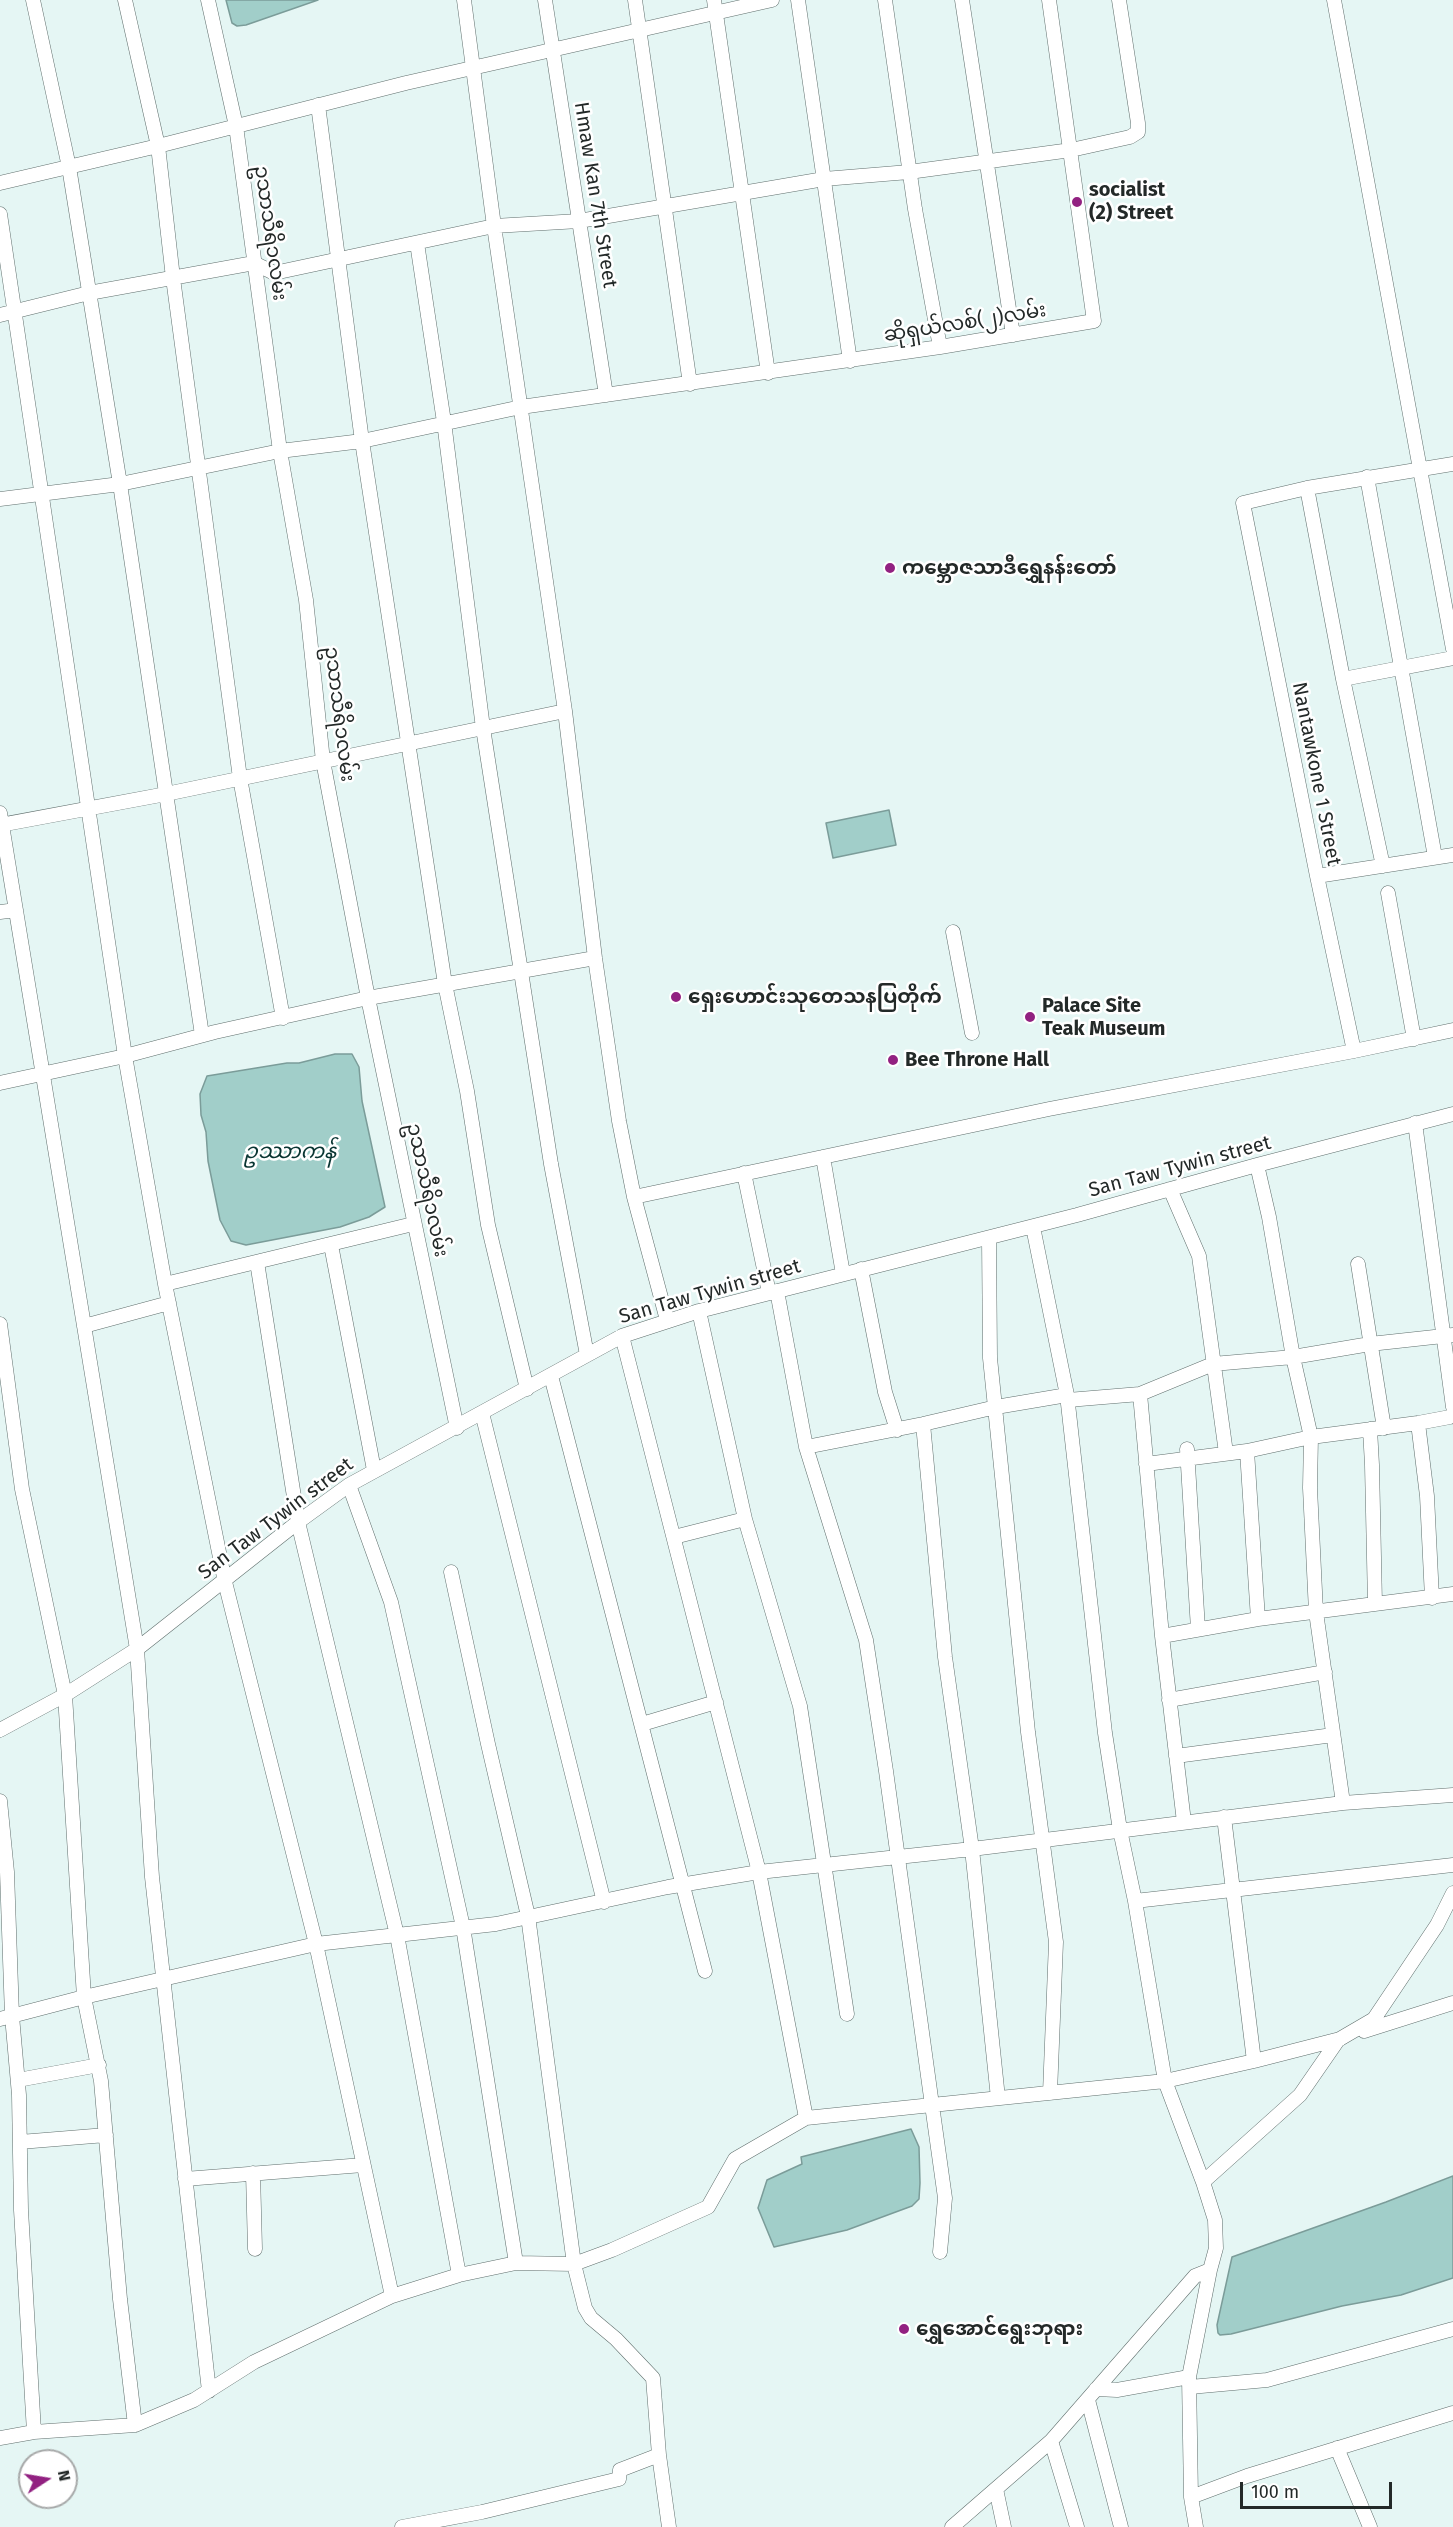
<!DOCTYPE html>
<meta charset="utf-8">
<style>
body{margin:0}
#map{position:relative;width:1453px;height:2527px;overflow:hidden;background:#e5f6f4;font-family:"Fira Sans",sans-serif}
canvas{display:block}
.north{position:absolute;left:18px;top:2449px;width:60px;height:60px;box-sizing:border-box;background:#fff;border:2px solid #a7a9a9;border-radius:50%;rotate:78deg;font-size:16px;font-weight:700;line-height:24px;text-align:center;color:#232928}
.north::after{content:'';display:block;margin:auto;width:21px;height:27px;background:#922181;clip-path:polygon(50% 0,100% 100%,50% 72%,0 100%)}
.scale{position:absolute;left:1240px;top:2482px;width:152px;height:27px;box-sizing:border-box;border:3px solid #232928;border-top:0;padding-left:8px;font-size:18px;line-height:21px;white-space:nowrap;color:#232928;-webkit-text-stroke:4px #fff;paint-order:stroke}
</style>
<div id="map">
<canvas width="1453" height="2527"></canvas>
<div class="north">N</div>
<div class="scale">100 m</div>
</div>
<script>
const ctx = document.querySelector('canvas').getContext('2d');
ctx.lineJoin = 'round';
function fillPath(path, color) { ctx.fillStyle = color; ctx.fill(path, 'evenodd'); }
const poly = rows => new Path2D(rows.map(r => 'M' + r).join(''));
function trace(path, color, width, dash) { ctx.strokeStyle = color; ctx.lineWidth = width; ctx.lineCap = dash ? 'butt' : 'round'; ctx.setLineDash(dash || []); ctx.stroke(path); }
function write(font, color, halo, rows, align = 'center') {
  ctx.font = font + ' "Fira Sans","Noto Sans Myanmar",sans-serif'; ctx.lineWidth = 5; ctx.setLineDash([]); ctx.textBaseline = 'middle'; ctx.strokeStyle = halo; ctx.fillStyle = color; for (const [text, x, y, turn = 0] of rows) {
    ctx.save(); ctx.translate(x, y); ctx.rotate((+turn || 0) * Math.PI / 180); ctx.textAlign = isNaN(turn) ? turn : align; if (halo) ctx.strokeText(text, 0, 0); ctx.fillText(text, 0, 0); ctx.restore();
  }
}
const water = poly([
 [226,0,318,0,246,25,237,26,232,23,226,0],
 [889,810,896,845,833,858,826,823,889,810],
 [335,1054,352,1054,359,1067,362,1101,385,1207,369,1217,340,1227,246,1245,231,1241,220,1220,208,1161,206,1132,201,1115,200,1094,207,1076,287,1063,299,1063,335,1054],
 [911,2129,919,2147,920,2183,919,2199,912,2206,847,2230,774,2247,758,2208,767,2180,802,2164,801,2157,911,2129],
 [1453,2176,1453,2278,1401,2295,1342,2306,1231,2334,1220,2335,1218,2333,1217,2325,1232,2257,1386,2202,1453,2176]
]);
const minor = poly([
 [33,0,69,167,120,484,202,1035],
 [125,0,158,146,173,278,240,778,283,1018],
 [208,0,236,126,280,451,306,600,323,761,368,998,457,1428],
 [464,0,494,226,565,711,595,958,619,1121,634,1197,667,1320],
 [545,0,606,395],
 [635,0,690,384],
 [714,0,768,373],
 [798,0,850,361],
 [885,0,915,209,940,347],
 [962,0,1013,335],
 [1334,0,1453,649],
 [318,105,362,441,445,984,467,1091,488,1225,527,1389],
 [0,183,158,146,406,83,772,0],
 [0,214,125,1056,165,1284,225,1582,316,1944,392,2296],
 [417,243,444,422,483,728,551,1164,587,1355],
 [0,315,89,293,254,263,274,273,494,226,579,221,824,179,909,172,1071,150,1130,137,1138,132,1138,123,1119,0],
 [1367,477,1435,857],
 [1307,488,1343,679,1383,866],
 [0,499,120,484,280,451,362,441,521,407,940,347,1094,321,1049,0],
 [1343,679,1453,658],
 [0,813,137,1649,152,1877,209,2391],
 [0,825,166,794,565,711],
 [1317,876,1453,855],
 [1388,893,1414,1039],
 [0,912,16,910],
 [953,932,972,1033],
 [1354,1051,1317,876,1243,503,1307,488,1453,464],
 [0,1083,125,1056,215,1032,368,998,595,958],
 [1415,1123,1453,1407],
 [823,1157,843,1274],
 [1257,1165,1269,1217,1293,1357,1311,1437,1310,1488,1316,1612,1343,1803],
 [744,1173,769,1293],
 [1170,1189,1199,1256,1226,1453],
 [634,1197,1049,1109,1354,1051,1453,1030],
 [1033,1227,1067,1395,1105,1733,1120,1830,1135,1901,1165,2081,1203,2182],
 [989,1238,990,1358,1028,1732,1056,1942,1050,2093],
 [331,1245,374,1470],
 [257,1262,298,1522,397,1935,459,2275],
 [1358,1264,1384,1428],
 [861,1269,885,1392,897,1430],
 [165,1284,413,1224],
 [699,1311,745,1519,800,1706,847,2014],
 [0,1324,22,1489,65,1695,84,1997,101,2081,120,2299,135,2425],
 [84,1326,169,1303],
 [622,1336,759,1872,806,2118],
 [551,1376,705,1971],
 [1140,1394,1162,1636,1184,1822],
 [1068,1400,1140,1394,1213,1364,1293,1357,1370,1344,1453,1335],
 [482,1413,604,1902],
 [1418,1423,1427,1496,1432,1598],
 [923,1424,945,1657,972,1849,998,2098],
 [1370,1429,1372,1465,1375,1604],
 [806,1447,923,1424,996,1407,1067,1395],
 [1187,1449,1198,1629],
 [1247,1451,1311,1437,1418,1423,1450,1417,1453,1414],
 [1146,1464,1247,1451,1258,1619],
 [349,1485,391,1602,463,1927,516,2263],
 [674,1537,745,1519],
 [451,1572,488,1744,528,1916,574,2264,585,2308,591,2318,616,2339,653,2378,659,2455,669,2527],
 [1162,1636,1258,1619,1453,1594],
 [1169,1700,1325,1672],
 [642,1724,716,1702],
 [0,1730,65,1695,137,1649,298,1522,349,1485,622,1336,699,1311,1077,1215,1257,1165,1453,1114],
 [1176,1756,1333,1735],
 [0,1801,7,1872,12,2016,19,2095,21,2210,34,2432],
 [1224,1817,1254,2061],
 [1135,1901,1453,1865],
 [0,2019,84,1997,316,1944,496,1924,668,1887,759,1872,972,1849,1343,1803,1453,1795],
 [1364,2031,1453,2003],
 [18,2080,99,2065],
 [20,2142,106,2135],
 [253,2173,255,2249],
 [185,2179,363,2165],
 [940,2252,945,2198,932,2105,1165,2081,1254,2061,1340,2039],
 [1190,2387,1267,2380,1453,2329],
 [1096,2389,1117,2390,1189,2377],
 [1088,2400,1121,2527],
 [0,2438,34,2432,135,2425,194,2400,254,2362,392,2296,459,2275,516,2263,574,2264,612,2250,708,2207,735,2159,806,2118,932,2105,886,1771,866,1640,806,1447,777,1291],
 [1051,2441,1077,2527],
 [1337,2448,1370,2527],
 [996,2489,1004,2527],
 [1191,2497,1247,2476,1453,2413],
 [402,2527,482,2512,619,2479,620,2470,659,2455],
 [952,2527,1051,2441,1195,2276,1210,2270,1216,2248,1215,2220,1203,2182,1300,2095,1338,2040,1374,2019,1437,1925,1453,1893],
 [1196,2527,1191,2497,1189,2377,1210,2270]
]);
const markers = [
 [1077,202,6,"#922181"],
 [890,568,6,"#922181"],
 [676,997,6,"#922181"],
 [1030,1017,6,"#922181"],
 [893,1060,6,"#922181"],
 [904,2329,6,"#922181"]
];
const poiNames = [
 ["socialist",1089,190],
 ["(2) Street",1089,213],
 ["ကမ္ဘောဇသာဒီရွှေနန်းတော်",902,568],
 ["ရှေးဟောင်းသုတေသနပြတိုက်",688,997],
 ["Palace Site",1042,1006],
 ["Teak Museum",1042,1029],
 ["Bee Throne Hall",905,1060],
 ["ရွှေအောင်ရွေးဘုရား",916,2329]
];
const streetNames = [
 ["Hmaw Kan 7th Street",595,195,81],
 ["ဥသာသီရိ၁လမ်း",270,233,82],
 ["ဆိုရှယ်လစ်(၂)လမ်း",965,323,-9],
 ["ဥသာသီရိ၁လမ်း",339,714,83],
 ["Nantawkone 1 Street",1316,774,79],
 ["San Taw Tywin street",1180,1167,-15],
 ["ဥသာသီရိ၁လမ်း",427,1190,78],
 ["San Taw Tywin street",710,1292,-16],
 ["San Taw Tywin street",276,1519,-37]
];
const waterNames = [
 ["ဥဿာကန်",290,1152]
];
fillPath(water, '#a1cec9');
trace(water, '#7b9c99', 1.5);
trace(minor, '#606f6d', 15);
trace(minor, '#fff', 14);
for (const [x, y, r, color] of markers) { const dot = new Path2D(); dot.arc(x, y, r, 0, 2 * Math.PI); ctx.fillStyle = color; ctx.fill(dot); trace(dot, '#fff', 2); }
write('bold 20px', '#232928', '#fff', poiNames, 'left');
write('20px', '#232928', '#fff', streetNames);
write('italic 21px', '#093532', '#fff', waterNames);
</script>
